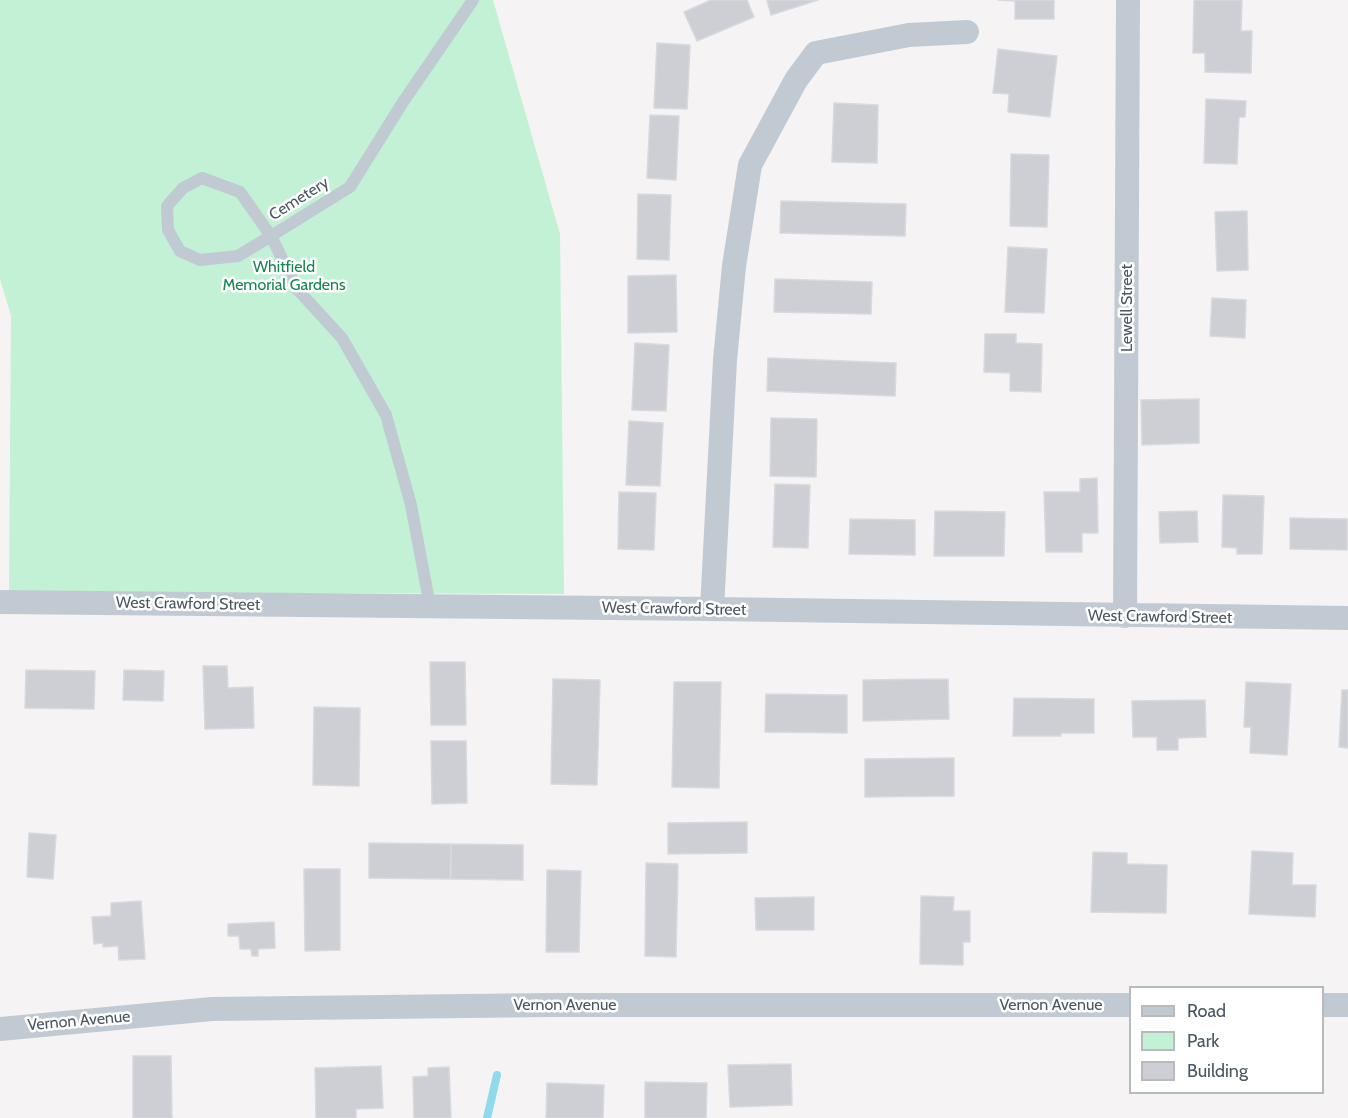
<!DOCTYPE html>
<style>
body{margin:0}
#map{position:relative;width:1348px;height:1118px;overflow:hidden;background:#f5f3f3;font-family:Cabin,sans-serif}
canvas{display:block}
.legend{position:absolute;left:1129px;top:986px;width:195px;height:108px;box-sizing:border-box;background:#fff;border:2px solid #b7bbc0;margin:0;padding:8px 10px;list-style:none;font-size:18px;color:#4a5661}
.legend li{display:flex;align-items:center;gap:12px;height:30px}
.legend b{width:30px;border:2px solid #b7bbc0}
</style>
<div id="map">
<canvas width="1348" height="1118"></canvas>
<ul class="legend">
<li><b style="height:8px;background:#c1cad2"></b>Road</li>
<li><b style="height:16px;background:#c3f1d5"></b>Park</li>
<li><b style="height:16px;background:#cdcfd5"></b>Building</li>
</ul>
</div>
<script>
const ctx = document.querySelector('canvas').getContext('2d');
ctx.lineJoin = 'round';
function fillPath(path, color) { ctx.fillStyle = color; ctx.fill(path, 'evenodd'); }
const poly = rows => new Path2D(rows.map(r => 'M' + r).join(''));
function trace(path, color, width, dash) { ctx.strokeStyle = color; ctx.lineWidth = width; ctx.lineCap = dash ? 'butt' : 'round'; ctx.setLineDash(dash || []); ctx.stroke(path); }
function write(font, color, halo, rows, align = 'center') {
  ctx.font = font + ' Cabin,sans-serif'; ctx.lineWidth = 5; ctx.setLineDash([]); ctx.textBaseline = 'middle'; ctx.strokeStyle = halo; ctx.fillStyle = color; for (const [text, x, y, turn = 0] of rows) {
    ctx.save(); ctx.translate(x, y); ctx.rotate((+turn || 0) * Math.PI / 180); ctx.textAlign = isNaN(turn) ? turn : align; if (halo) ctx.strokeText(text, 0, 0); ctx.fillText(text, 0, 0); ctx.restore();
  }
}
const green = poly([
 [0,0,493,0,560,234,564,594,9,592,11,316,0,279]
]);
const stream = poly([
 [487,1118,497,1075]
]);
const building = poly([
 [711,0,747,0,754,17,697,41,684,12,711,0],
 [767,0,818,0,771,15,767,0],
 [998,0,1054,0,1054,19,1015,19,1015,1,998,0],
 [1194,0,1242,0,1241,31,1252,31,1251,73,1205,72,1205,53,1193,53,1194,0],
 [657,43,690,45,687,109,654,108,657,43],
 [998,49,1057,56,1050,117,1008,112,1009,94,993,93,998,49],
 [1206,99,1246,101,1245,117,1239,117,1237,164,1204,163,1206,99],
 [834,103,878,105,877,163,832,162,834,103],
 [650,115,679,116,676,180,647,178,650,115],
 [1011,154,1049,155,1047,227,1010,226,1011,154],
 [638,194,671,195,669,260,637,259,638,194],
 [781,201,906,204,905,236,780,233,781,201],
 [1247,211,1248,270,1217,271,1215,212,1247,211],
 [1008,247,1047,249,1044,313,1005,312,1008,247],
 [676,275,677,332,628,333,628,276,676,275],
 [775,279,872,282,871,314,774,312,775,279],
 [1212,298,1246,300,1245,338,1210,336,1212,298],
 [985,334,1016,334,1016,343,1042,344,1041,392,1010,391,1010,373,984,372,985,334],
 [635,343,669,345,666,411,632,410,635,343],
 [768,358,896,363,895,396,767,391,768,358],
 [1199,399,1199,443,1142,445,1141,400,1199,399],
 [771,418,817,419,816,477,770,476,771,418],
 [629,421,663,423,660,486,626,485,629,421],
 [1097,478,1098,533,1082,533,1082,552,1046,552,1044,492,1080,492,1080,479,1097,478],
 [775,484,810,485,808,548,773,547,775,484],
 [619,492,656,493,654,550,618,549,619,492],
 [1223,495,1264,496,1262,554,1237,554,1237,548,1222,547,1223,495],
 [935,511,1005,512,1004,556,934,556,935,511],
 [1197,511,1198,542,1160,543,1159,512,1197,511],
 [1290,518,1347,519,1347,550,1290,549,1290,518],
 [850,519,915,520,915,555,849,554,850,519],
 [430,662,465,662,466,725,431,725,430,662],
 [203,666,227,666,228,688,253,687,254,728,205,729,203,666],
 [26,670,95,671,94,709,25,708,26,670],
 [124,670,164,671,163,701,123,700,124,670],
 [553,679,600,680,597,785,551,784,553,679],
 [948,679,949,719,863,721,863,680,948,679],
 [674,682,721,682,719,788,672,787,674,682],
 [1246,682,1291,684,1287,755,1250,753,1251,727,1244,727,1246,682],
 [1342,690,1348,690,1348,748,1339,747,1342,690],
 [766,694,847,695,847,733,765,732,766,694],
 [1014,698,1094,699,1094,733,1061,733,1061,736,1013,736,1014,698],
 [1205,700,1206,737,1178,738,1178,750,1157,750,1157,737,1133,737,1132,701,1205,700],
 [314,707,360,708,359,786,313,785,314,707],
 [431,741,466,741,467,803,432,804,431,741],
 [954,758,954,796,865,797,865,759,954,758],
 [747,822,747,853,668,854,668,823,747,822],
 [29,833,56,835,53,879,27,877,29,833],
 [369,843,451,844,450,879,369,878,369,843],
 [451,844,523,845,523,880,451,879,451,844],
 [1252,851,1293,853,1292,885,1316,885,1315,917,1249,914,1252,851],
 [1093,852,1127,853,1127,864,1167,865,1166,913,1091,912,1093,852],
 [646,863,678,864,676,957,645,956,646,863],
 [304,869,340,869,340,950,305,951,304,869],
 [547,870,581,871,579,952,546,952,547,870],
 [921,896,954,897,953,911,970,911,970,942,963,942,963,965,920,964,921,896],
 [814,897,814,930,756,930,755,898,814,897],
 [141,901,145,959,119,960,118,946,103,947,103,943,94,944,92,917,111,916,111,903,141,901],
 [274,922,275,948,258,949,258,956,252,956,251,949,240,949,239,936,228,936,228,924,274,922],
 [133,1056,171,1056,172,1118,133,1118,133,1056],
 [791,1064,792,1105,730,1107,728,1065,791,1064],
 [381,1066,383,1108,356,1109,356,1118,316,1118,315,1068,381,1066],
 [449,1067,451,1118,414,1118,413,1077,428,1076,428,1068,449,1067],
 [645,1082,707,1083,706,1118,645,1118,645,1082],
 [547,1083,604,1085,603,1118,546,1118,547,1083]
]);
const lane = poly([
 [202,178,240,192,271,236,238,256,200,260,180,251,168,230,167,206,183,188,202,178],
 [430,606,411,505,386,415,342,338,297,289,271,236,350,187,403,102,473,0]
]);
const street = poly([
 [0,602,712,609,1348,618],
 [712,609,725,360,734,266,750,165,796,80,816,53,909,35,967,32],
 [1125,616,1128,0],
 [1322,1005,1348,1005],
 [0,1029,212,1009,550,1005,1130,1005]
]);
const streetNames = [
 ["Cemetery",299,199,-32],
 ["Lewell Street",1127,308,-90],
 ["West Crawford Street",188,604,1],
 ["West Crawford Street",674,609,1],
 ["West Crawford Street",1160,617,1],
 ["Vernon Avenue",565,1005],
 ["Vernon Avenue",1051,1005],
 ["Vernon Avenue",79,1021,-5]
];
const parkNames = [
 ["Whitfield",284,267],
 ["Memorial Gardens",284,285]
];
fillPath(green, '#c3f1d5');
trace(stream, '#90daee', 8);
fillPath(building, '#cdcfd5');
trace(building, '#d7d9de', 1.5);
trace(lane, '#c1cad2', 12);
trace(street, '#c1cad2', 24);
write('16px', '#4a5661', '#fff', streetNames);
write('16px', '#17864f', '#fff', parkNames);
</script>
